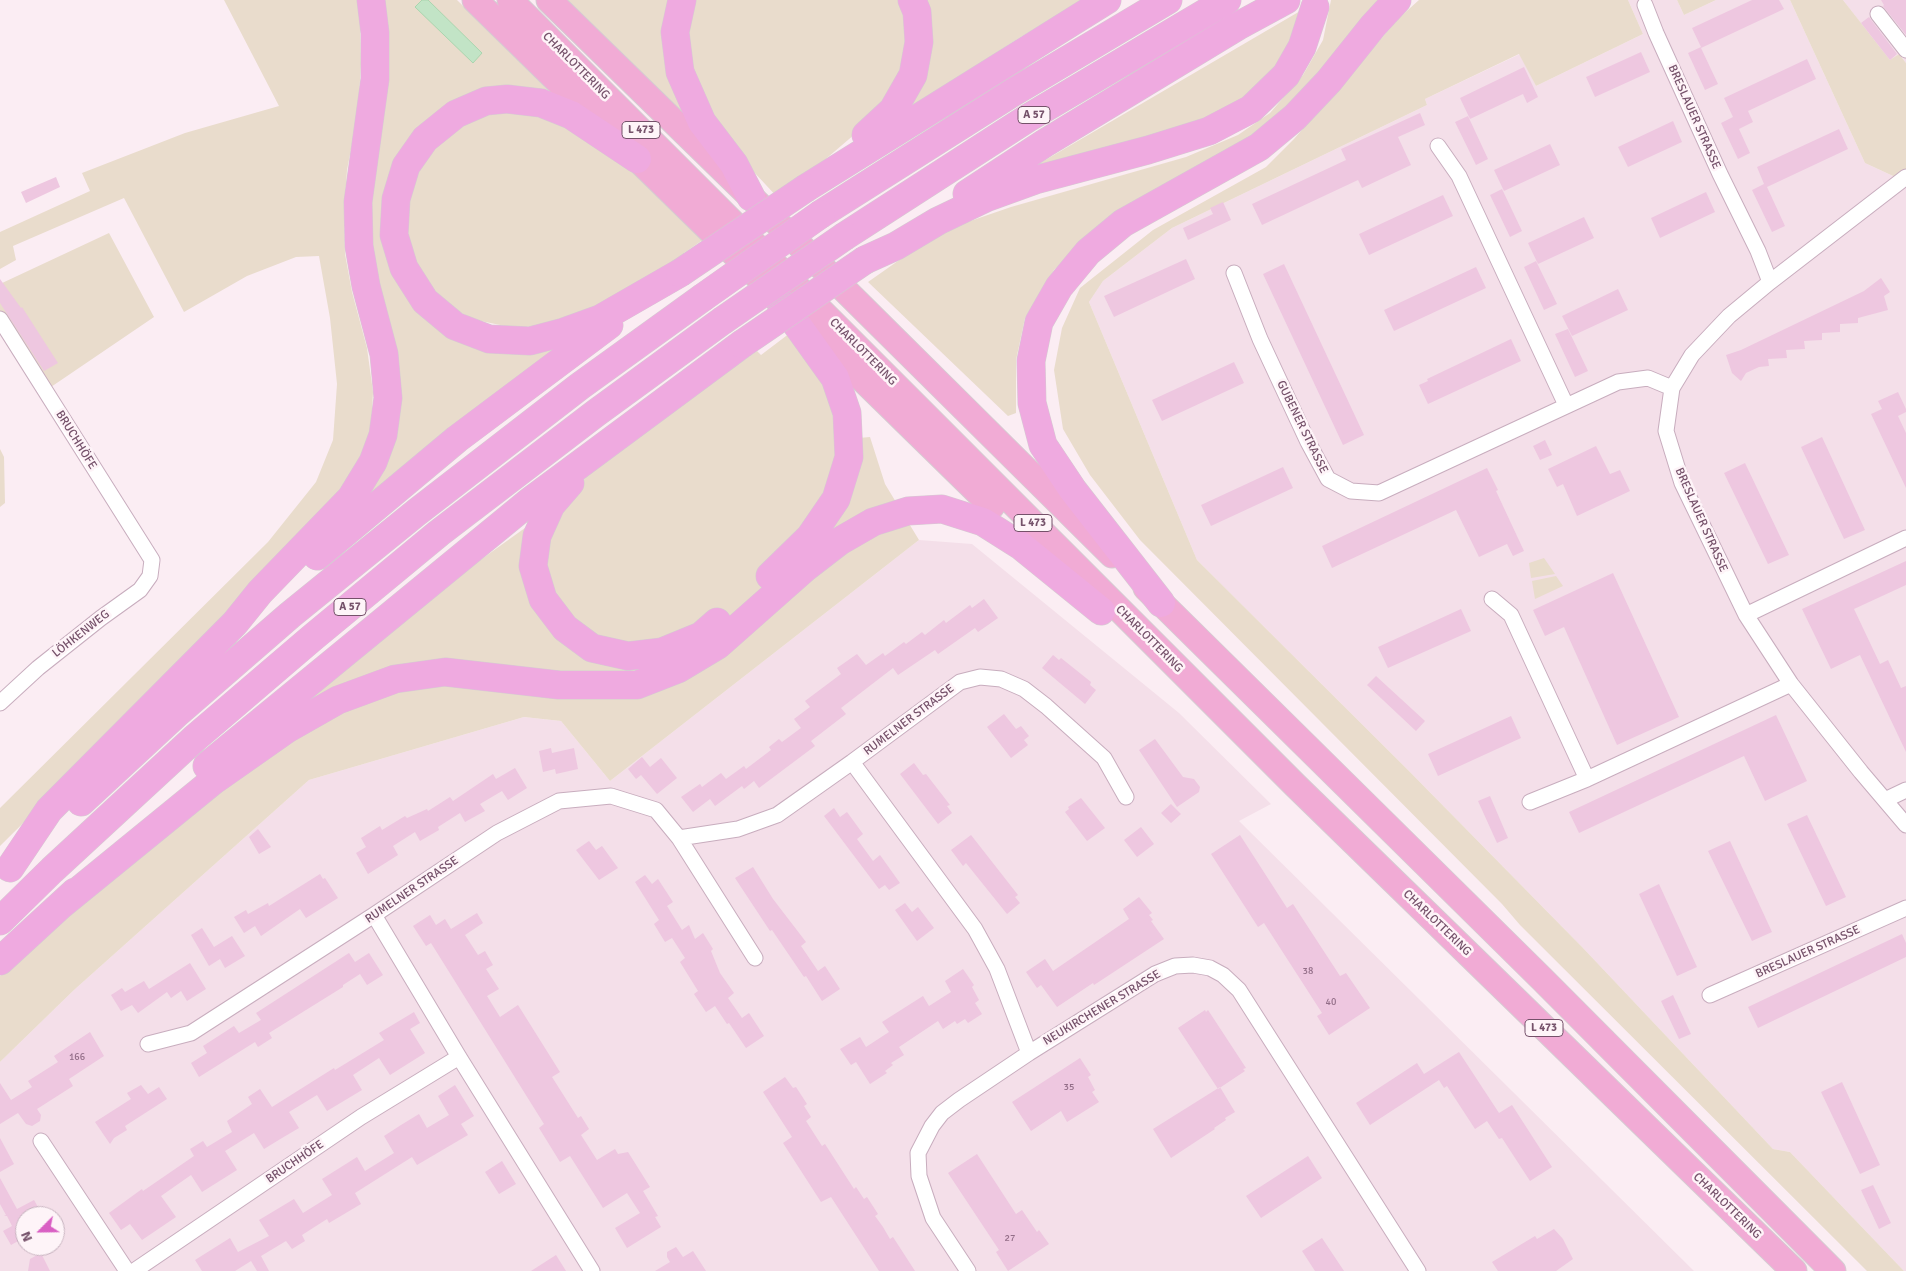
<!DOCTYPE html>
<meta charset="utf-8">
<style>
body{margin:0}
#map{position:relative;width:1906px;height:1271px;overflow:hidden;background:#fbedf3;font-family:Signika,sans-serif}
canvas{display:block}
.north{position:absolute;left:15px;top:1206px;width:50px;height:50px;box-sizing:border-box;background:#fef4f8;border:1px solid #c7b3bf;border-radius:50%;rotate:247deg;font-size:14px;font-weight:700;line-height:20px;text-align:center;color:#75516a}
.north::after{content:'';display:block;margin:auto;width:18px;height:22px;background:#d95fc3;clip-path:polygon(50% 0,100% 100%,50% 72%,0 100%)}
</style>
<div id="map">
<canvas width="1906" height="1271"></canvas>
<div class="north">N</div>
</div>
<script>
const ctx = document.querySelector('canvas').getContext('2d');
ctx.lineJoin = 'round';
function fillPath(path, color) { ctx.fillStyle = color; ctx.fill(path, 'evenodd'); }
const poly = rows => new Path2D(rows.map(r => 'M' + r).join(''));
function trace(path, color, width, dash) { ctx.strokeStyle = color; ctx.lineWidth = width; ctx.lineCap = dash ? 'butt' : 'round'; ctx.setLineDash(dash || []); ctx.stroke(path); }
function write(font, color, halo, rows, align = 'center') {
  ctx.font = font + ' Signika,sans-serif'; ctx.lineWidth = 5; ctx.setLineDash([]); ctx.textBaseline = 'middle'; ctx.strokeStyle = halo; ctx.fillStyle = color; for (const [text, x, y, turn = 0] of rows) {
    ctx.save(); ctx.translate(x, y); ctx.rotate((+turn || 0) * Math.PI / 180); ctx.textAlign = isNaN(turn) ? turn : align; if (halo) ctx.strokeText(text, 0, 0); ctx.fillText(text, 0, 0); ctx.restore();
  }
}
const residential = poly([
 [1628,0,1677,0,1684,15,1716,0,1790,0,1865,163,1906,182,1906,1271,1904,1271,1790,1152,1773,1149,1584,949,1408,770,1197,560,1089,302,1103,281,1172,228,1427,105,1425,99,1520,54,1536,86,1643,34],
 [1843,0,1906,0,1906,63,1899,54,1890,61],
 [919,540,972,544,1179,713,1271,804,1239,821,1694,1271,0,1271,0,1062,74,990,309,780,524,717,561,721,610,781],
 [25,1216,55,1216,55,1246,25,1246]
]);
const green = poly([
 [224,0,357,0,360,20,361,64,358,113,347,170,344,214,345,254,352,292,367,348,373,392,371,430,358,464,336,502,108,739,0,846,0,808,268,542,316,482,333,440,337,384,330,318,319,256,296,257,247,276,184,312,124,198,13,246,16,260,0,269,0,232,90,191,82,173,185,133,279,106],
 [377,0,457,0,552,94,445,114,390,230,456,331,570,337,364,502,380,470,364,218],
 [565,0,676,0,700,130],
 [689,0,902,0,909,24,902,77,883,110,779,199,726,142,695,94,683,26],
 [919,0,1083,0,1019,38,902,114],
 [1331,0,1384,0,1295,108,1235,151,1098,228,1054,270,1025,318,1016,360,1016,413,1008,416,868,282,915,249,953,227,1011,207,1186,157,1238,135,1270,113,1303,75,1323,40],
 [1419,0,1628,0,1643,34,1536,86,1519,54,1425,99,1427,105,1172,228,1103,281,1089,302,1197,560,1408,770,1584,949,1773,1149,1790,1152,1904,1271,1867,1271,1520,925,1502,904,1140,540,1090,475,1063,429,1054,370,1062,328,1080,288,1153,230,1266,167,1294,139,1399,18],
 [1677,0,1716,0,1684,15],
 [1790,0,1843,0,1890,60,1899,54,1906,63,1906,182,1865,163],
 [1307,7,1291,53,1231,116,1006,183],
 [506,111,544,115,605,145,704,239,684,253,686,255,596,307,553,323,526,327,505,326,476,320,459,312,433,289,422,273,412,253,408,232,407,210,412,189,421,167,435,147,469,121,487,114],
 [109,233,154,317,48,389,0,313,0,284],
 [790,333,807,352,832,404,836,440,870,437,885,484,919,540,610,781,561,721,524,717,309,780,74,990,0,1062,0,976,135,851,390,625,568,497,588,475,648,426,757,351,761,355],
 [0,449,4,457,5,503,0,507],
 [1544,558,1555,574,1531,578,1529,563],
 [1556,576,1563,586,1535,599,1532,581]
]);
const water = poly([
 [422,0,428,0,482,53,473,63,415,7,422,0]
]);
const building = poly([
 [1752,0,1779,0,1784,9,1701,48,1718,84,1705,90,1688,53,1701,47,1692,28],
 [1881,0,1906,0,1906,35,1883,6,1884,5],
 [1869,17,1897,54,1890,60,1861,23],
 [1641,52,1650,72,1595,97,1586,77],
 [1807,59,1816,79,1748,111,1753,122,1739,129,1750,153,1738,159,1721,123,1733,117,1724,98],
 [1524,67,1538,97,1527,103,1523,94,1470,119,1460,98],
 [1420,113,1425,125,1398,137,1411,165,1362,188,1358,180,1262,225,1252,204,1346,160,1341,149],
 [1468,116,1488,159,1476,165,1455,122],
 [1673,121,1682,142,1628,167,1618,147],
 [1839,129,1848,149,1767,187,1785,226,1772,232,1752,190,1764,184,1757,167],
 [1550,144,1560,165,1504,191,1494,170],
 [56,177,60,187,26,203,21,192],
 [1502,189,1522,231,1510,237,1490,195],
 [1706,192,1715,212,1660,238,1651,218],
 [1443,195,1453,216,1369,255,1359,234],
 [1223,202,1231,220,1188,240,1183,228,1213,214,1210,208],
 [1584,217,1594,238,1538,264,1528,243],
 [1186,259,1195,279,1114,317,1104,296],
 [1536,261,1557,304,1544,310,1524,267],
 [1284,264,1364,435,1343,445,1263,274],
 [1476,267,1486,288,1394,331,1384,310],
 [1881,278,1890,292,1884,296,1888,310,1858,318,1858,323,1840,324,1840,332,1822,333,1822,340,1804,341,1805,349,1786,350,1787,358,1768,359,1769,366,1759,367,1746,373,1741,381,1732,373,1726,355,1741,350,1864,291],
 [0,279,21,308,22,307,58,363,44,371,0,303],
 [1618,289,1628,310,1572,336,1562,316],
 [1568,329,1588,371,1575,377,1555,334],
 [1511,339,1521,361,1428,404,1419,385,1428,381,1427,379],
 [1234,362,1244,383,1162,421,1152,400],
 [1898,392,1906,409,1906,412,1898,416,1906,433,1906,488,1871,414,1882,409,1878,401],
 [1822,437,1865,530,1844,539,1801,447],
 [1545,440,1552,455,1540,460,1533,446],
 [1596,446,1610,474,1620,470,1630,491,1577,516,1563,484,1557,487,1548,469],
 [1745,463,1789,555,1768,564,1724,473],
 [1283,467,1293,488,1211,526,1201,505],
 [1487,468,1498,490,1496,491,1524,551,1513,556,1507,544,1479,557,1456,510,1332,568,1322,546],
 [1906,561,1906,585,1854,609,1880,664,1888,660,1901,688,1906,686,1906,752,1860,655,1831,669,1802,609],
 [1613,573,1679,717,1617,745,1564,627,1545,636,1533,610],
 [984,599,998,618,978,632,975,628,938,654,935,650,898,675,893,668,841,708,846,714,811,741,815,746,759,788,754,781,744,789,742,786,715,806,710,799,693,812,681,797,700,784,702,787,721,773,726,779,744,766,746,769,771,750,769,747,779,739,782,742,801,728,794,719,810,707,805,701,841,674,837,668,857,654,866,665,883,653,885,656,904,642,906,644,922,632,925,635,944,620,946,623,970,605,972,608],
 [1461,609,1471,631,1388,668,1378,647],
 [1053,655,1059,660,1061,658,1091,682,1090,685,1096,690,1085,704,1042,668],
 [1376,676,1425,721,1416,731,1367,685],
 [1004,714,1016,729,1021,726,1029,736,1024,740,1028,745,1011,758,987,727],
 [1776,715,1807,781,1765,801,1744,756,1579,833,1569,812],
 [1511,716,1521,738,1438,776,1428,754],
 [1155,739,1183,777,1194,779,1200,787,1199,792,1177,807,1139,750],
 [551,748,552,753,574,748,578,769,556,774,555,769,543,772,539,751],
 [642,757,650,767,661,758,677,778,657,794,641,775,636,779,628,769],
 [914,763,923,775,926,774,950,805,947,806,952,813,938,824,900,774],
 [515,768,527,788,508,800,502,791,480,804,485,811,465,822,460,813,438,827,439,830,420,841,415,832,393,846,398,855,368,874,356,853,366,847,361,838,380,826,382,830,405,816,407,818,427,809,428,811,450,797,453,801,493,774,496,779],
 [1490,796,1508,838,1497,843,1478,801],
 [1081,798,1105,828,1087,841,1065,812,1069,809,1068,807],
 [1171,804,1181,814,1171,823,1161,813],
 [834,808,840,817,847,812,863,834,857,839,873,861,880,855,900,883,889,890,885,885,879,889,824,816],
 [1807,815,1846,897,1826,906,1787,824],
 [1141,827,1154,844,1137,857,1124,840],
 [258,829,271,847,259,854,249,837],
 [971,835,1018,895,1015,897,1020,903,1007,914,966,863,963,866,951,850],
 [1240,835,1287,908,1293,904,1340,976,1346,973,1370,1008,1329,1035,1317,1016,1322,1013,1264,923,1258,927,1211,854],
 [589,841,596,850,602,846,618,868,599,880,576,850],
 [1730,841,1772,932,1752,941,1708,851],
 [753,867,773,899,806,942,801,946,818,971,825,966,840,989,822,1001,806,976,804,977,772,930,770,931,735,878],
 [320,874,323,879,325,878,338,898,306,918,300,909,261,936,255,926,244,933,234,917,246,910,248,914,268,903,269,906],
 [645,875,652,884,658,879,673,902,667,906,682,930,689,925,695,939,703,933,713,949,711,951,720,973,734,993,728,998,742,1018,749,1013,764,1036,746,1048,729,1023,727,1024,715,1006,706,1012,694,994,698,991,680,962,685,958,672,938,665,942,654,924,659,920,635,882],
 [1659,884,1697,967,1677,976,1639,894],
 [1139,897,1152,913,1149,915,1153,920,1151,921,1164,939,1094,985,1093,983,1057,1007,1041,985,1037,988,1026,972,1045,959,1053,971,1129,919,1123,909],
 [905,903,912,912,918,907,934,928,917,941,895,910],
 [477,913,483,923,465,935,478,955,485,951,493,965,486,969,499,989,487,996,500,1017,518,1005,560,1072,552,1077,578,1118,581,1116,589,1129,581,1135,597,1160,615,1149,618,1154,628,1152,650,1187,643,1191,658,1216,655,1217,661,1227,627,1248,615,1228,640,1213,627,1193,603,1208,570,1156,560,1162,539,1128,544,1124,431,943,426,946,413,926,430,915,436,925,445,919,451,929],
 [202,928,214,947,232,936,245,956,225,968,220,959,209,966,191,935],
 [1902,934,1906,943,1906,957,1758,1028,1748,1007],
 [349,953,355,962,369,953,383,975,367,985,360,974,343,985,343,987,269,1033,272,1038,258,1047,255,1042,199,1077,191,1063,207,1053,203,1046,234,1026,239,1033,261,1020,256,1013],
 [190,963,206,989,187,1001,181,991,171,998,167,992,138,1013,132,1005,121,1011,111,995,122,988,125,992,144,981,149,989],
 [963,969,974,985,972,987,979,1000,975,1003,982,1014,968,1023,965,1019,957,1024,955,1021,943,1029,938,1021,899,1047,904,1055,891,1063,893,1065,885,1071,887,1073,870,1084,856,1062,851,1065,840,1049,860,1037,866,1047,889,1032,882,1022,923,996,929,1006,951,992,945,981],
 [1673,995,1691,1034,1679,1039,1661,1001],
 [1205,1010,1206,1012,1208,1010,1246,1068,1243,1069,1245,1071,1218,1089,1178,1028],
 [414,1012,420,1023,410,1029,425,1053,390,1075,379,1058,353,1075,362,1090,327,1111,317,1095,289,1112,299,1128,282,1138,264,1149,254,1133,225,1151,237,1170,202,1192,191,1175,161,1196,176,1217,142,1240,130,1224,121,1230,109,1213,142,1189,143,1191,194,1156,190,1149,203,1141,207,1147,232,1132,227,1121,252,1104,248,1097,260,1089,272,1107,334,1068,335,1070,384,1040,379,1033],
 [90,1032,104,1056,69,1079,73,1086,37,1109,41,1115,40,1121,32,1126,26,1124,18,1113,0,1124,0,1083,11,1100,32,1087,28,1081,58,1062,54,1056],
 [1459,1052,1499,1113,1512,1105,1552,1167,1530,1181,1502,1138,1499,1139,1487,1121,1475,1129,1447,1086,1444,1088,1439,1080,1370,1125,1356,1103,1417,1063,1424,1074],
 [1080,1058,1091,1075,1088,1077,1095,1090,1092,1092,1099,1102,1067,1122,1061,1111,1031,1131,1012,1102],
 [785,1077,793,1088,796,1087,807,1104,804,1106,811,1117,806,1121,822,1146,825,1144,854,1189,856,1187,864,1199,867,1197,878,1214,875,1216,883,1227,890,1239,893,1237,915,1271,879,1271,831,1197,821,1202,783,1143,792,1137,763,1092],
 [1842,1082,1880,1165,1860,1174,1821,1092],
 [141,1085,148,1094,159,1087,167,1099,125,1126,127,1130,114,1138,110,1144,95,1122,131,1099,127,1093],
 [455,1085,474,1116,461,1124,468,1135,417,1165,412,1157,355,1193,361,1204,329,1223,327,1219,302,1235,305,1241,292,1249,286,1241,261,1256,269,1271,257,1271,251,1261,235,1271,202,1271,195,1260,230,1238,238,1252,269,1236,259,1220,294,1199,303,1213,332,1195,322,1179,357,1157,365,1171,394,1153,384,1136,401,1125,419,1114,427,1128,449,1115,438,1096],
 [1220,1087,1235,1112,1225,1118,1226,1120,1214,1128,1215,1129,1171,1158,1153,1129],
 [0,1138,14,1164,0,1172],
 [977,1154,1016,1214,1022,1210,1037,1232,1039,1230,1049,1244,1008,1271,996,1252,999,1250,948,1173],
 [1308,1156,1322,1178,1261,1218,1246,1196],
 [502,1161,516,1184,499,1194,485,1172],
 [0,1178,17,1209,34,1200,43,1216,25,1216,25,1249,20,1240,11,1245,3,1231,12,1226,7,1216,4,1216,6,1215,0,1204],
 [1873,1185,1891,1223,1879,1229,1861,1190],
 [1554,1229,1563,1239,1573,1259,1556,1271,1498,1271,1492,1262,1535,1236,1537,1239],
 [1322,1238,1344,1271,1315,1271,1302,1251],
 [676,1247,683,1257,693,1251,706,1271,655,1271,670,1262,667,1257,667,1252],
 [41,1253,50,1271,28,1271,30,1259],
 [556,1255,566,1271,531,1271]
]);
const minor = poly([
 [1645,5,1656,33,1720,174,1758,251,1770,282],
 [1878,14,1906,50],
 [1438,146,1459,176,1566,405],
 [1906,177,1770,282,1729,316,1692,355,1672,388,1666,431,1682,483,1746,615,1791,684,1861,772,1906,825],
 [1234,273,1260,339,1308,442,1328,479,1351,491,1379,493,1618,382,1648,378,1672,388],
 [0,319,152,560,150,576,140,590,101,618,38,668,0,703],
 [1492,599,1511,615,1587,779],
 [1746,615,1906,538],
 [852,762,975,929,997,969,1029,1053],
 [1885,800,1906,790],
 [1530,802,1587,779,1791,684],
 [679,838,755,958],
 [374,915,459,1057,592,1271],
 [1710,995,1906,908],
 [148,1044,191,1033,374,915,497,833,559,801,611,796,656,810,679,838,738,829,777,815,852,762,960,682,980,677,1001,679,1024,689,1046,706,1104,758,1126,797],
 [41,1141,127,1271],
 [134,1271,361,1117,459,1057],
 [968,1271,933,1218,919,1176,918,1153,932,1126,942,1113,959,1100,1029,1053,1155,974,1175,966,1193,965,1210,968,1223,975,1239,990,1418,1271]
]);
const trunk = poly([
 [475,0,992,506],
 [510,0,1295,785,1794,1271],
 [549,0,751,197,1112,555],
 [1146,588,1542,979,1833,1271]
]);
const motorway = poly([
 [682,0,675,32,680,72,702,122,734,164,751,197],
 [866,135,893,110,913,75,919,42,917,12,912,0],
 [637,159,571,115,541,103,507,99,486,101,456,114,425,139,406,166,396,199,394,235,404,268,425,301,455,326,489,339,530,341,564,332,600,319,680,273],
 [806,188,1107,0],
 [967,194,1045,143,1238,26,1286,0],
 [821,214,1012,93,1168,0],
 [845,236,1028,118,1227,0],
 [865,260,896,246,938,221,988,197,1035,180,1148,150,1209,131,1251,109,1286,75,1302,47,1315,7],
 [570,483,551,505,537,536,533,566,543,599,565,628,592,648,628,656,662,652,701,636,717,622],
 [317,556,457,439,609,325],
 [770,576,810,537,836,499,849,457,847,413,835,378,777,297],
 [1161,603,1073,490,1043,445,1032,403,1031,361,1039,322,1059,287,1088,252,1123,223,1259,147,1295,117,1329,81,1373,26,1397,0],
 [207,766,529,502,742,344],
 [81,802,176,714,290,615,417,512,580,386,702,298],
 [10,868,49,810,235,623,260,592,351,498,373,462,383,435,388,398,384,354,366,286,359,246,358,202,375,79,375,33,371,0],
 [61,905,213,781,287,729,338,700,395,679,445,672,559,685,637,685,678,669,718,645,805,568,840,541,873,522,908,511,942,509,983,522,1021,546,1101,611],
 [0,921,52,870,195,738,312,638,439,533,596,413,722,321],
 [0,961,75,892]
]);
const motorwayBridge = poly([
 [680,273,806,188],
 [702,298,821,214],
 [722,321,845,236],
 [742,344,865,260]
]);
const numberNames = [
 ["38",1308,971],
 ["40",1331,1002],
 ["166",77,1057],
 ["35",1069,1087],
 ["27",1010,1238]
];
const shields = [
 [1034,115,32],
 [641,130,38],
 [1033,523,38],
 [350,607,32],
 [1544,1028,38]
];
const shieldNames = [
 ["A 57",1034,115],
 ["L 473",641,130],
 ["L 473",1033,523],
 ["A 57",350,607],
 ["L 473",1544,1028]
];
const streetNames = [
 ["CHARLOTTERING",576,66,45],
 ["BRESLAUER STRASSE",1694,117,66],
 ["CHARLOTTERING",863,352,45],
 ["GUBENER STRASSE",1302,427,64],
 ["BRUCHHÖFE",76,440,58],
 ["BRESLAUER STRASSE",1701,520,66],
 ["LÖHKENWEG",81,634,-38],
 ["CHARLOTTERING",1149,639,45],
 ["RUMELNER STRASSE",909,720,-37],
 ["RUMELNER STRASSE",412,890,-34],
 ["CHARLOTTERING",1437,923,44],
 ["BRESLAUER STRASSE",1808,952,-24],
 ["NEUKIRCHENER STRASSE",1102,1008,-31],
 ["BRUCHHÖFE",295,1162,-34],
 ["CHARLOTTERING",1727,1206,44]
];
fillPath(residential, '#f4dfe9');
fillPath(green, '#e9dccc');
fillPath(water, '#c2e4c6');
trace(water, '#aad5ae', 1);
fillPath(building, '#eec7e0');
trace(minor, '#c8adbe', 17);
trace(trunk, '#d6cbd2', 27);
trace(motorway, '#d6cbd2', 29);
trace(minor, '#fff', 15);
trace(trunk, '#f1abd5', 25);
trace(motorway, '#efaae0', 28);
trace(motorwayBridge, '#d6cbd2', 29, []);
trace(motorwayBridge, '#efaae0', 28);
write('10px', '#936e88', null, numberNames);
for (const [x, y, w] of shields) { const box = new Path2D(); box.roundRect(x - w / 2, y - 8.5, w, 17, 4); ctx.fillStyle = '#fef4f8'; ctx.fill(box); trace(box, '#75516a', 1); }
write('bold 11px', '#75516a', null, shieldNames);
write('12px', '#75516a', '#fef4f8', streetNames);
</script>
